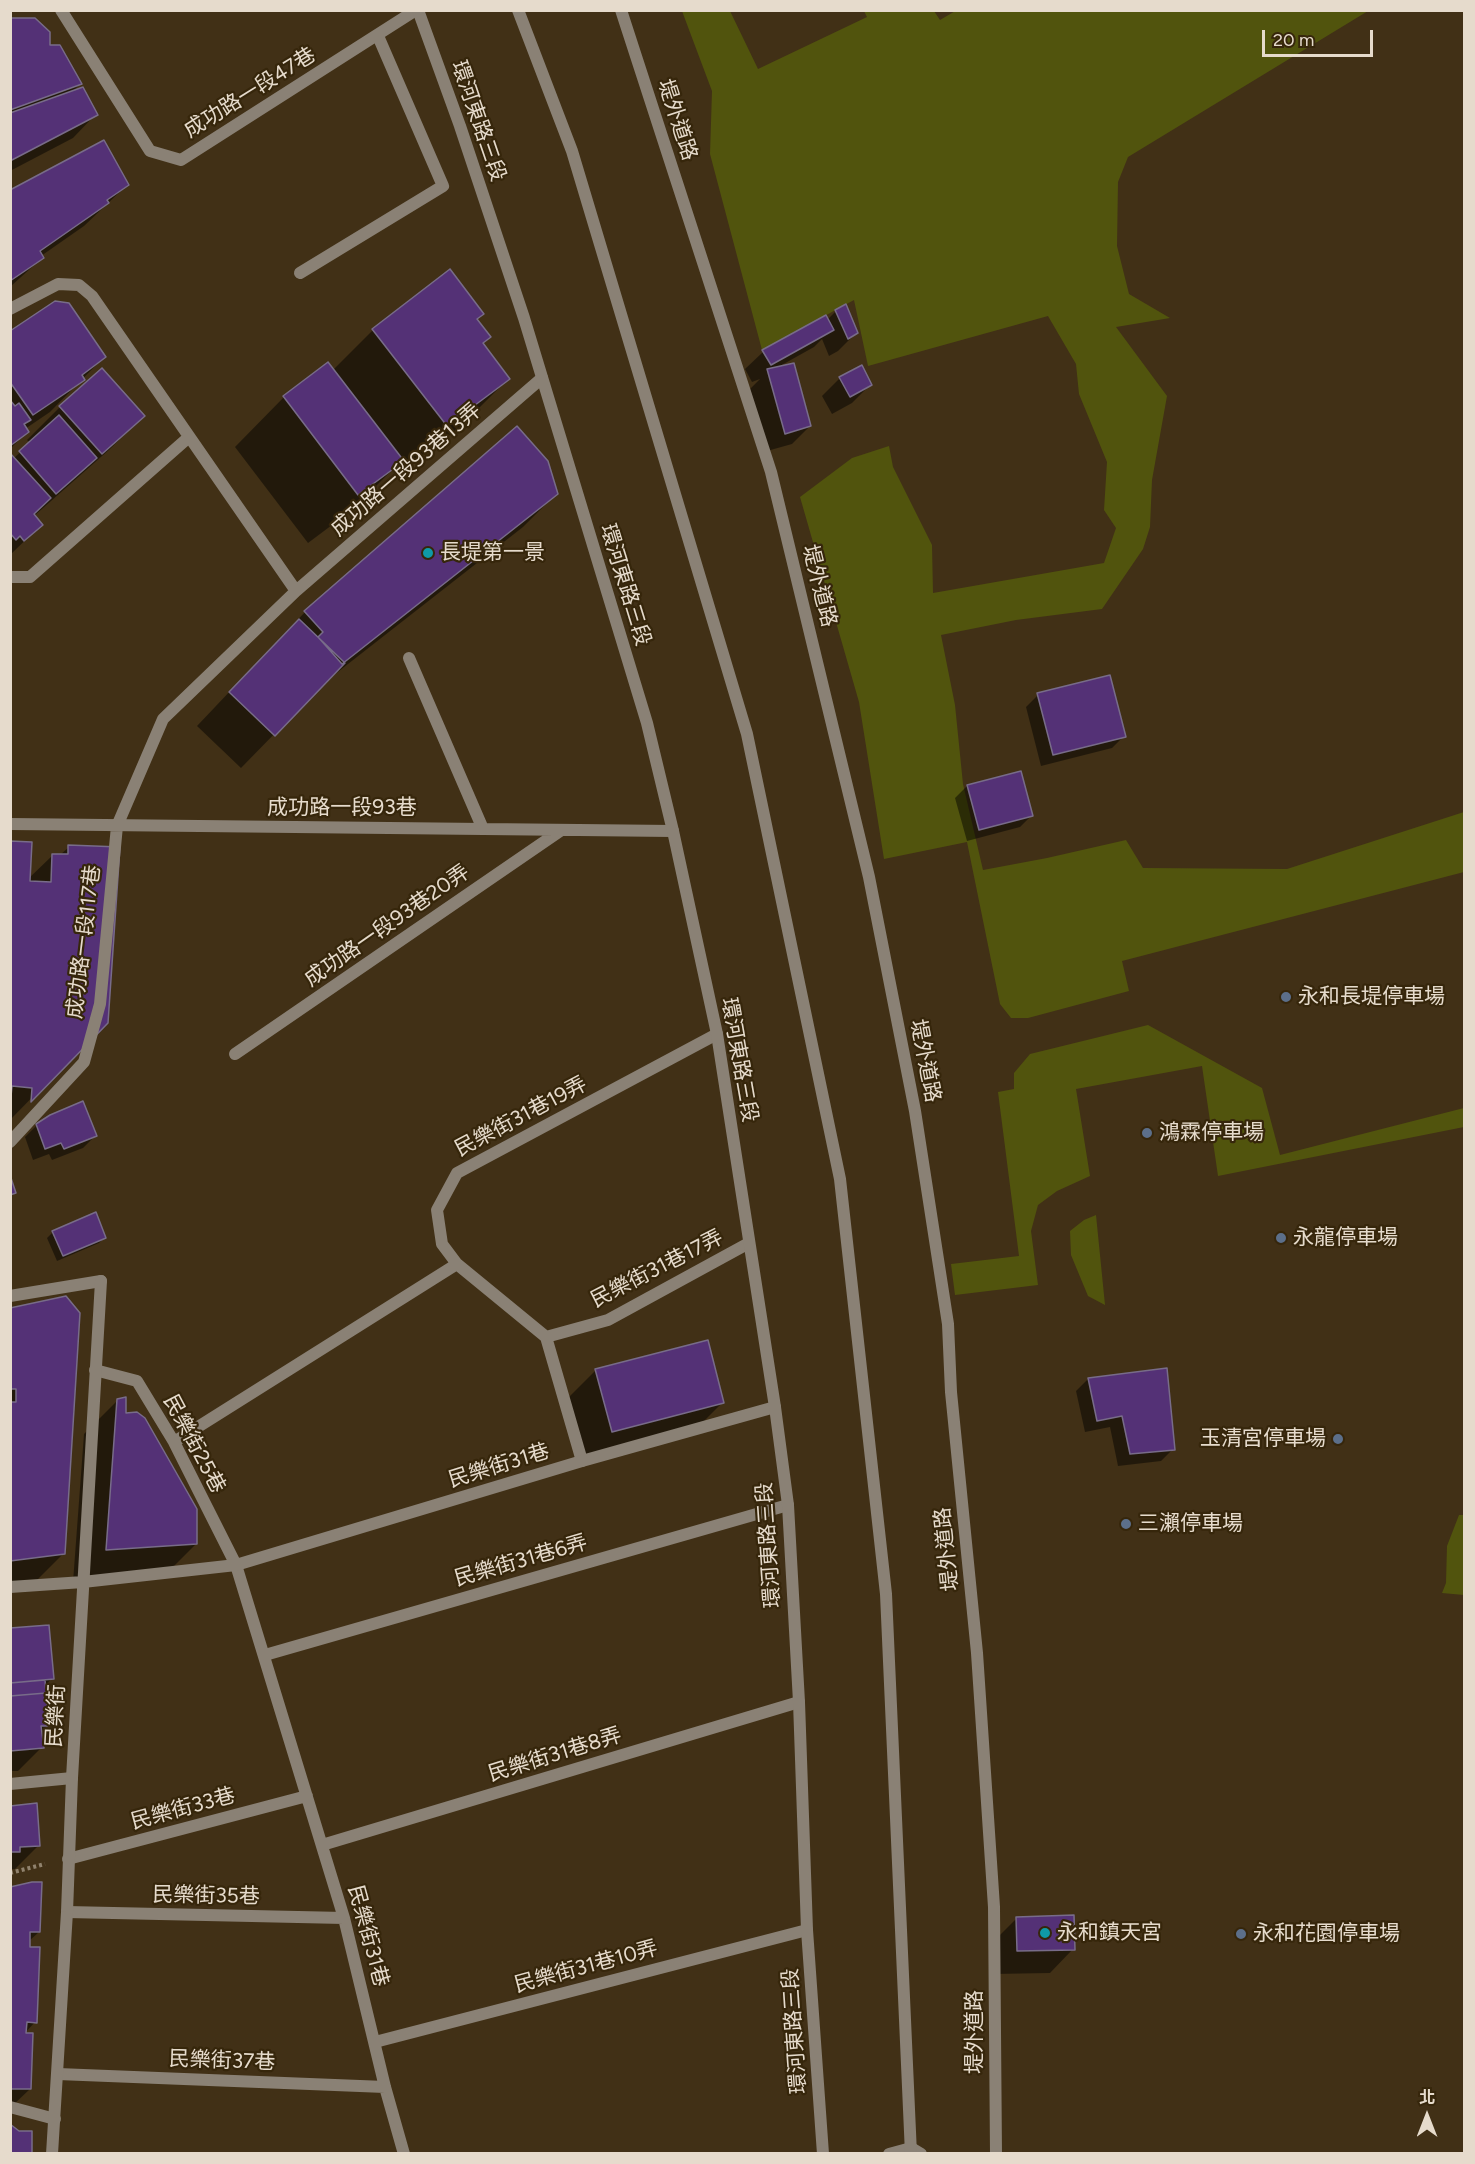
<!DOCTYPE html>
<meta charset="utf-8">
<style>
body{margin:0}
#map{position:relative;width:1475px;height:2164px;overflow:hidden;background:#413016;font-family:Figtree,"Noto Sans TC",sans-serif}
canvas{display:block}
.frame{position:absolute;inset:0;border:12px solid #e6dbcc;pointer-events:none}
.north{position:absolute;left:1397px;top:2086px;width:60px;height:60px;-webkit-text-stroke:4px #36260b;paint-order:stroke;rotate:0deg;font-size:16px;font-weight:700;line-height:24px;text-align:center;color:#e6dbcc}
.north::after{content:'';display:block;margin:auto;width:21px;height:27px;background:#e6dbcc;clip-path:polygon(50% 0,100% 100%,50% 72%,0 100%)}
.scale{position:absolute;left:1262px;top:30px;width:111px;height:27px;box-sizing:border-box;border:3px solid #e6dbcc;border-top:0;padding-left:8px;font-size:18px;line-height:21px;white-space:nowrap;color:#e6dbcc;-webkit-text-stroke:4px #36260b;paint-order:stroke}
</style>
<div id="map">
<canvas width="1475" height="2164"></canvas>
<div class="frame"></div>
<div class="north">北</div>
<div class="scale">20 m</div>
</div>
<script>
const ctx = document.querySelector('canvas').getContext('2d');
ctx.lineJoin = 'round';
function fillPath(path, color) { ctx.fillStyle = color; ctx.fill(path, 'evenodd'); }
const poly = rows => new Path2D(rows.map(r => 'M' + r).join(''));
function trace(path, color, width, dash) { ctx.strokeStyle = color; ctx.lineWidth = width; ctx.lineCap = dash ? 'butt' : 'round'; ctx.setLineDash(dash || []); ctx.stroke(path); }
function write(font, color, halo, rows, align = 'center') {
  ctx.font = font + ' Figtree,"Noto Sans TC",sans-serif'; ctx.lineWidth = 4.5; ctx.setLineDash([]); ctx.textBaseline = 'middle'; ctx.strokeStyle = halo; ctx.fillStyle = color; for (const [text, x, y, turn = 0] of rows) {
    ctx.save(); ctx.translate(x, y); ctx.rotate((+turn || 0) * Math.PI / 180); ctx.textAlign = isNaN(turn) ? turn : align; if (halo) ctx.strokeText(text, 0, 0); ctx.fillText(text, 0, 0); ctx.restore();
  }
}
const green = poly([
 [957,10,1368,11,1128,157,1118,182,1117,246,1129,294,1170,318,1116,327,1167,396,1152,480,1150,527,1143,549,1102,609,1016,620,941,635,955,705,963,784,983,870,1047,858,1126,840,1143,868,1287,869,1464,812,1464,872,1122,961,1129,991,1028,1018,1011,1018,1000,1004,967,842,884,859,859,702,800,497,852,458,889,446,893,467,932,545,933,593,1104,563,1116,528,1104,510,1107,462,1079,394,1076,364,1048,316,868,366,854,300,762,350,710,154,712,91,682,11,730,11,758,69,867,17,864,11,934,11,940,20],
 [1148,1025,1262,1088,1280,1155,1464,1108,1464,1127,1218,1176,1202,1066,1076,1089,1090,1176,1057,1191,1038,1205,1031,1231,1038,1285,955,1295,951,1264,1019,1256,998,1092,1014,1089,1014,1073,1030,1054],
 [1096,1215,1105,1305,1088,1296,1071,1255,1070,1231,1084,1220],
 [1459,1515,1464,1515,1464,1595,1442,1593,1446,1583,1447,1546]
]);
const shadow = poly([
 [10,19,48,46,80,84,71,93,96,114,73,138,10,171],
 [127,185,84,226,41,256,42,258,10,287,10,191],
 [836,311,856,333,838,351,829,356,822,339,814,347,780,366,810,426,792,444,767,451,750,389,760,379,752,382,745,369,763,352,827,320],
 [476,320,482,344,508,379,459,428,397,474,393,469,352,510,308,543,235,447,284,397,328,364,333,370,373,330],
 [10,333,104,357,50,412,25,429,27,432,10,449],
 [840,378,870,385,852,403,832,414,822,396],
 [60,407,143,416,110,449,34,516,41,525,10,555,10,455,13,459,30,443,27,440],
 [556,494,523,527,325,682,241,768,197,726,305,612],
 [1038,695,1124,736,1112,748,1041,766,1026,707],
 [1020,773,1032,815,1020,827,967,841,955,798,967,786],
 [10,843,28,879,53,855,60,855,69,847,106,1022,10,1120],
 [37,1125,95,1136,83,1148,52,1160,49,1154,33,1160,25,1137],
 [53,1232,104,1238,99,1243,57,1261,47,1238],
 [10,1309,64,1553,31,1586,10,1589],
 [596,1370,723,1402,690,1435,579,1464,563,1403],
 [1088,1379,1173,1449,1161,1461,1118,1466,1110,1427,1085,1432,1076,1391],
 [117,1401,196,1544,163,1577,73,1582,84,1434],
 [10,1630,52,1678,44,1687,48,1725,41,1732,42,1747,18,1771,10,1771],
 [10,1807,39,1845,15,1869,10,1869],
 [10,1889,39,1932,28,1942,35,2022,24,2034,30,2089,10,2108],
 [1017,1918,1073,1949,1050,1973,994,1974,993,1942]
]);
const building = poly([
 [10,18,35,18,50,32,50,45,60,45,82,84,10,110,10,18],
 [83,87,98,115,10,161,10,113,83,87],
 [104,140,129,185,107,200,109,203,40,251,44,258,10,281,10,190,104,140],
 [450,269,484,314,477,319,491,337,483,343,510,379,447,426,372,329,450,269],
 [55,301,69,303,106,357,82,375,85,380,33,415,10,382,10,331,55,301],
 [846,304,858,333,848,339,835,310,846,304],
 [826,315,834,330,771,365,762,350,826,315],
 [328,362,404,461,358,495,283,396,328,362],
 [794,363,811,426,785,434,767,369,794,363],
 [862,365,872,385,850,397,839,377,862,365],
 [102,368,145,416,102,454,59,406,102,368],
 [10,400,15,406,19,403,31,420,24,424,29,432,10,446,10,400],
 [59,415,97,458,56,494,19,451,59,415],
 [517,426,548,461,558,494,342,664,318,637,323,632,304,611,517,426],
 [10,453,51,498,34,514,43,525,24,541,20,536,16,540,10,533,10,453],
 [299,619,345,663,275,736,229,692,299,619],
 [1110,675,1126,737,1053,755,1037,693,1110,675],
 [1021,771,1033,816,979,830,967,785,1021,771],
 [10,841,32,842,30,881,51,882,52,854,68,854,68,845,120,847,108,1023,31,1102,32,1088,12,1086,10,1107,10,841],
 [83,1101,97,1136,64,1149,61,1143,45,1149,36,1124,50,1115,83,1101],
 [10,1175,16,1193,10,1195,10,1175],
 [96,1212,106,1238,63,1256,52,1231,96,1212],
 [66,1296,80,1313,65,1554,10,1561,10,1402,16,1402,16,1389,11,1389,10,1308,66,1296],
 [708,1340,724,1403,612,1432,595,1369,708,1340],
 [1167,1368,1175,1450,1130,1454,1122,1416,1097,1421,1088,1378,1167,1368],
 [126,1397,126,1413,137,1412,145,1418,197,1509,197,1544,106,1550,117,1399,126,1397],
 [49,1625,54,1679,10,1683,10,1628,49,1625],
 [45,1680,46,1693,10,1696,10,1683,45,1680],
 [46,1693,49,1726,41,1726,44,1748,10,1751,10,1696,46,1693],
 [37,1803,40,1846,20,1847,20,1852,10,1852,10,1806,37,1803],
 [32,1882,42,1882,40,1932,30,1932,30,1947,40,1947,37,2023,27,2022,26,2033,33,2033,31,2089,10,2089,10,1887,32,1882],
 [1074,1915,1075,1950,1017,1951,1016,1917,1074,1915],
 [10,2124,19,2131,32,2131,32,2154,10,2154,10,2124]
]);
const path = poly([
 [10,1873,45,1864]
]);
const service = poly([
 [61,10,150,151,181,160,416,10],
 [300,273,443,186,378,36],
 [10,309,58,284,79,285,92,296,296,591],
 [10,577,30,577,189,437],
 [409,658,483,829],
 [10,824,673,831],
 [235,1054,560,831],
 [10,1142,84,1062,100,1004,117,826,163,719,296,591,542,378],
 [10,1296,101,1281],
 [546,1337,608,1320,749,1243],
 [95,1370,137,1381,174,1442,236,1565,344,1918,385,2087,404,2154],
 [174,1442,457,1264],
 [582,1461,546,1337,457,1264,442,1244,437,1210,457,1173,717,1034],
 [265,1655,788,1505],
 [10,1784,72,1778],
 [322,1845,799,1702],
 [68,1859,307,1796],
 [67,1912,344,1918],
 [375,2042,807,1930],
 [58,2074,385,2087],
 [10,2107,55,2119],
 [889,2154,911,2148,921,2154]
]);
const minor = poly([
 [621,10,771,472,869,877,915,1111,948,1324,951,1392,977,1653,994,1907,996,2154],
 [10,1587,83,1582,236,1565,582,1461,775,1407],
 [52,2154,67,1912,72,1778,101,1281]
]);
const tertiary = poly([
 [418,10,460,126,524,318,647,723,673,831,717,1034,775,1407,788,1505,799,1702,807,1930,823,2154],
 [518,10,572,151,747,734,840,1179,886,1594,911,2154]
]);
const markers = [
 [428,553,6,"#0f9aa8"],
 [1286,997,6,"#5c6f8a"],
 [1147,1133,6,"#5c6f8a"],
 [1281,1238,6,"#5c6f8a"],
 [1338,1439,6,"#5c6f8a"],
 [1126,1524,6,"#5c6f8a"],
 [1045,1933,6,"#0f9aa8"],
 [1241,1934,6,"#5c6f8a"]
];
const streetNames = [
 ["成功路一段47巷",250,93,-32],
 ["堤外道路",677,120,72],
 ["環河東路三段",478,121,71],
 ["成功路一段93巷13弄",406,470,-41],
 ["環河東路三段",625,585,73],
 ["堤外道路",819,586,76],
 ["成功路一段93巷",342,808],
 ["成功路一段93巷20弄",387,926,-35],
 ["成功路一段117巷",84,942,-83],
 ["環河東路三段",739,1060,80],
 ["堤外道路",925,1061,79],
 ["民樂街31巷19弄",521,1117,-28],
 ["民樂街31巷17弄",657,1269,-27],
 ["民樂街25巷",194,1444,62],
 ["民樂街31巷",499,1466,-17],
 ["環河東路三段",769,1545,-94],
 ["堤外道路",947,1549,-96],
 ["民樂街31巷6弄",521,1561,-16],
 ["民樂街",56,1716,-87],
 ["民樂街31巷8弄",555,1755,-17],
 ["民樂街33巷",183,1809,-15],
 ["民樂街35巷",206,1896,1],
 ["民樂街31巷",368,1936,75],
 ["民樂街31巷10弄",586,1967,-15],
 ["環河東路三段",795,2031,-94],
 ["堤外道路",975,2032,-90],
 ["民樂街37巷",222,2061,2]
];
const poiNames = [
 ["長堤第一景",440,553],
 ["永和長堤停車場",1298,997],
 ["鴻霖停車場",1159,1133],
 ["永龍停車場",1293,1238],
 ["玉清宮停車場",1326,1439,"right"],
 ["三瀨停車場",1138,1524],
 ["永和鎮天宮",1057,1933],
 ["永和花園停車場",1253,1934]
];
fillPath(green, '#51540d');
fillPath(shadow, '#0007');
fillPath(building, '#543176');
trace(building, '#786c89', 1.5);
trace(path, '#90826d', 4, [3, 3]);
trace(service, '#8a8175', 12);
trace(minor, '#8a8175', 12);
trace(tertiary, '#8a8175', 12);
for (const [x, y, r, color] of markers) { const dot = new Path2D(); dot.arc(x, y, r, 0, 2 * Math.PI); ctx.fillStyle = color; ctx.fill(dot); trace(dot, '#36260b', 2); }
write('21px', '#e6dbcc', '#36260b', streetNames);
write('21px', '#e6dbcc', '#36260b', poiNames, 'left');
</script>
